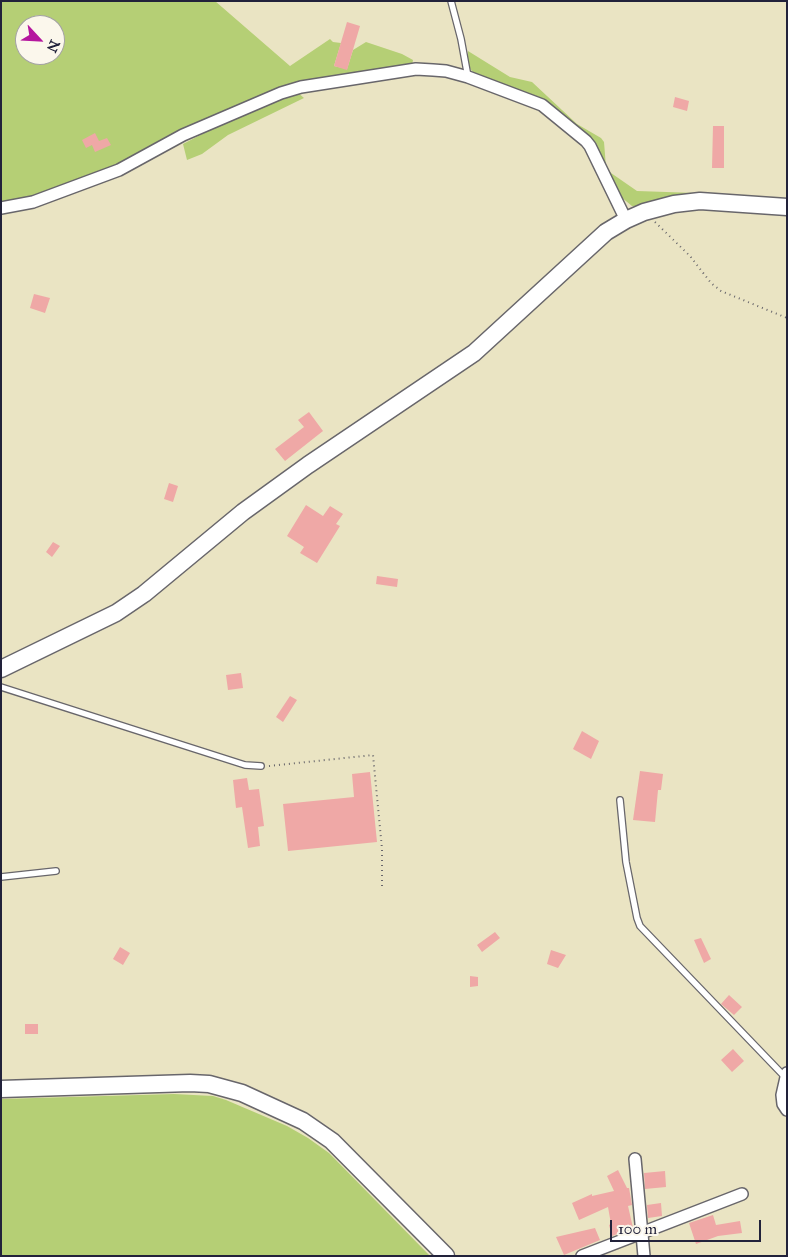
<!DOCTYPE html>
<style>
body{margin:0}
#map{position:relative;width:788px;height:1257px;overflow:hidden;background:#eae4c3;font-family:"IM FELL Great Primer",serif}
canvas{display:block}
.frame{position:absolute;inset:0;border:2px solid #22223b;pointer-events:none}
.north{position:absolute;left:15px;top:15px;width:50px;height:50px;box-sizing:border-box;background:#fbf7ec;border:1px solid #a4a2a5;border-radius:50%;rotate:115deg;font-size:14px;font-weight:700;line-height:20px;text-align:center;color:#22223b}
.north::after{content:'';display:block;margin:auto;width:18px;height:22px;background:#b5179e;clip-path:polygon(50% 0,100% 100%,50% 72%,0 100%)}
.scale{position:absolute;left:610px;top:1220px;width:151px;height:22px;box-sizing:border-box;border:2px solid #22223b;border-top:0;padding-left:6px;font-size:15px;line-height:18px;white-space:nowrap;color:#22223b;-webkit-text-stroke:4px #fbf7ec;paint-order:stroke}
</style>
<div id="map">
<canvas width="788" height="1257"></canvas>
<div class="frame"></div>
<div class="north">N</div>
<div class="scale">100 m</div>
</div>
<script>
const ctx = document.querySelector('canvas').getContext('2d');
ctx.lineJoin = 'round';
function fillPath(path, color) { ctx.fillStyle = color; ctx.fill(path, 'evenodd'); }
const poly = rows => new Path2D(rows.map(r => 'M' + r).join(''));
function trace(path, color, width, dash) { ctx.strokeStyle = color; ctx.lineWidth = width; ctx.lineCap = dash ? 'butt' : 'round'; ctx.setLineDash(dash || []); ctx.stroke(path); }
const green = poly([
 [1,1,215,1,290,66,330,39,333,42,341,43,334,66,347,69,353,50,366,42,402,54,413,60,412,65,284,86,258,96,123,165,31,200,1,205],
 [25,25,55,25,55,55,25,55],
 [468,51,510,77,532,82,577,124,601,138,604,142,606,167,611,173,637,191,696,193,696,196,668,197,642,206,632,206,621,197,606,175,591,140,539,97,478,76,471,70,467,63],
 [297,92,304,98,228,135,202,154,187,160,183,144,241,114],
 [174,1094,213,1096,226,1100,287,1126,308,1138,329,1153,430,1256,1,1256,1,1099]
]);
const building = poly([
 [347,22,360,26,347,70,334,66],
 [675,97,689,101,687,111,673,107],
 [713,126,724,126,724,168,712,168],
 [95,133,99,141,107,138,111,145,95,152,92,145,86,148,82,140],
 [34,294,50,298,45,313,30,308],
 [309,412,323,431,285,461,275,449,304,427,298,420],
 [169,483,178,486,173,502,164,499],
 [306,505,323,516,330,506,343,514,336,524,340,526,317,563,300,553,304,547,287,536],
 [53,542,60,546,52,557,46,552],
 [377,576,398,579,397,587,376,584],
 [241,673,243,688,228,690,226,675],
 [290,696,297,700,283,722,276,717],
 [582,731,599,741,591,759,573,749],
 [640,771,663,774,661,790,658,790,655,822,633,820],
 [370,772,377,842,288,851,283,804,354,797,352,774],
 [247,778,249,790,259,789,264,826,258,827,260,846,248,848,242,807,236,808,233,780],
 [495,932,500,938,482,952,477,945],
 [701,938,711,959,704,963,694,940],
 [120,947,130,953,123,965,113,959],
 [551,950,566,955,558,968,547,964],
 [470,976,478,977,478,986,470,987],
 [729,995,742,1007,734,1015,721,1004],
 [25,1024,38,1024,38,1034,25,1034],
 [733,1049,744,1061,732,1072,721,1060],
 [618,1170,627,1188,629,1188,632,1205,628,1206,633,1228,612,1236,609,1225,611,1224,608,1207,579,1220,572,1203,592,1194,592,1196,614,1191,607,1176],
 [665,1171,666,1187,645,1189,644,1173],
 [661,1203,662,1216,648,1218,647,1205],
 [713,1215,716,1225,740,1221,742,1233,718,1236,696,1244,689,1223],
 [595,1228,600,1240,564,1255,556,1237]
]);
const path = poly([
 [655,222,690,256,711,283,721,291,787,318],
 [269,766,373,755,382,849,382,890]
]);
const lane = poly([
 [451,1,461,39,468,77],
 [1,687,245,765,261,766],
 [620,800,626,862,637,918,640,926,785,1077],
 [1,877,56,871]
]);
const street = poly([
 [1,208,33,202,119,170,183,135,281,93,301,87,416,69,433,70,446,71,468,77,542,105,586,141,590,146,626,220],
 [787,1073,782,1095,783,1104,787,1110],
 [635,1159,644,1256],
 [582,1256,742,1194]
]);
const secondary = poly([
 [1,669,116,613,144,594,243,512,308,465,474,353,606,232,626,220,644,212,674,204,700,201,787,207],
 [1,1089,190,1083,209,1084,242,1093,303,1121,332,1141,446,1256]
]);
fillPath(green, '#b5cf75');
fillPath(building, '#efa8a6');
trace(lane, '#68666b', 8);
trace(street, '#68666b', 14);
trace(secondary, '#68666b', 19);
trace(path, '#68666b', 2, [1, 4]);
trace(lane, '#fff', 5.5);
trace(street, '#fff', 11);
trace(secondary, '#fff', 16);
</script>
